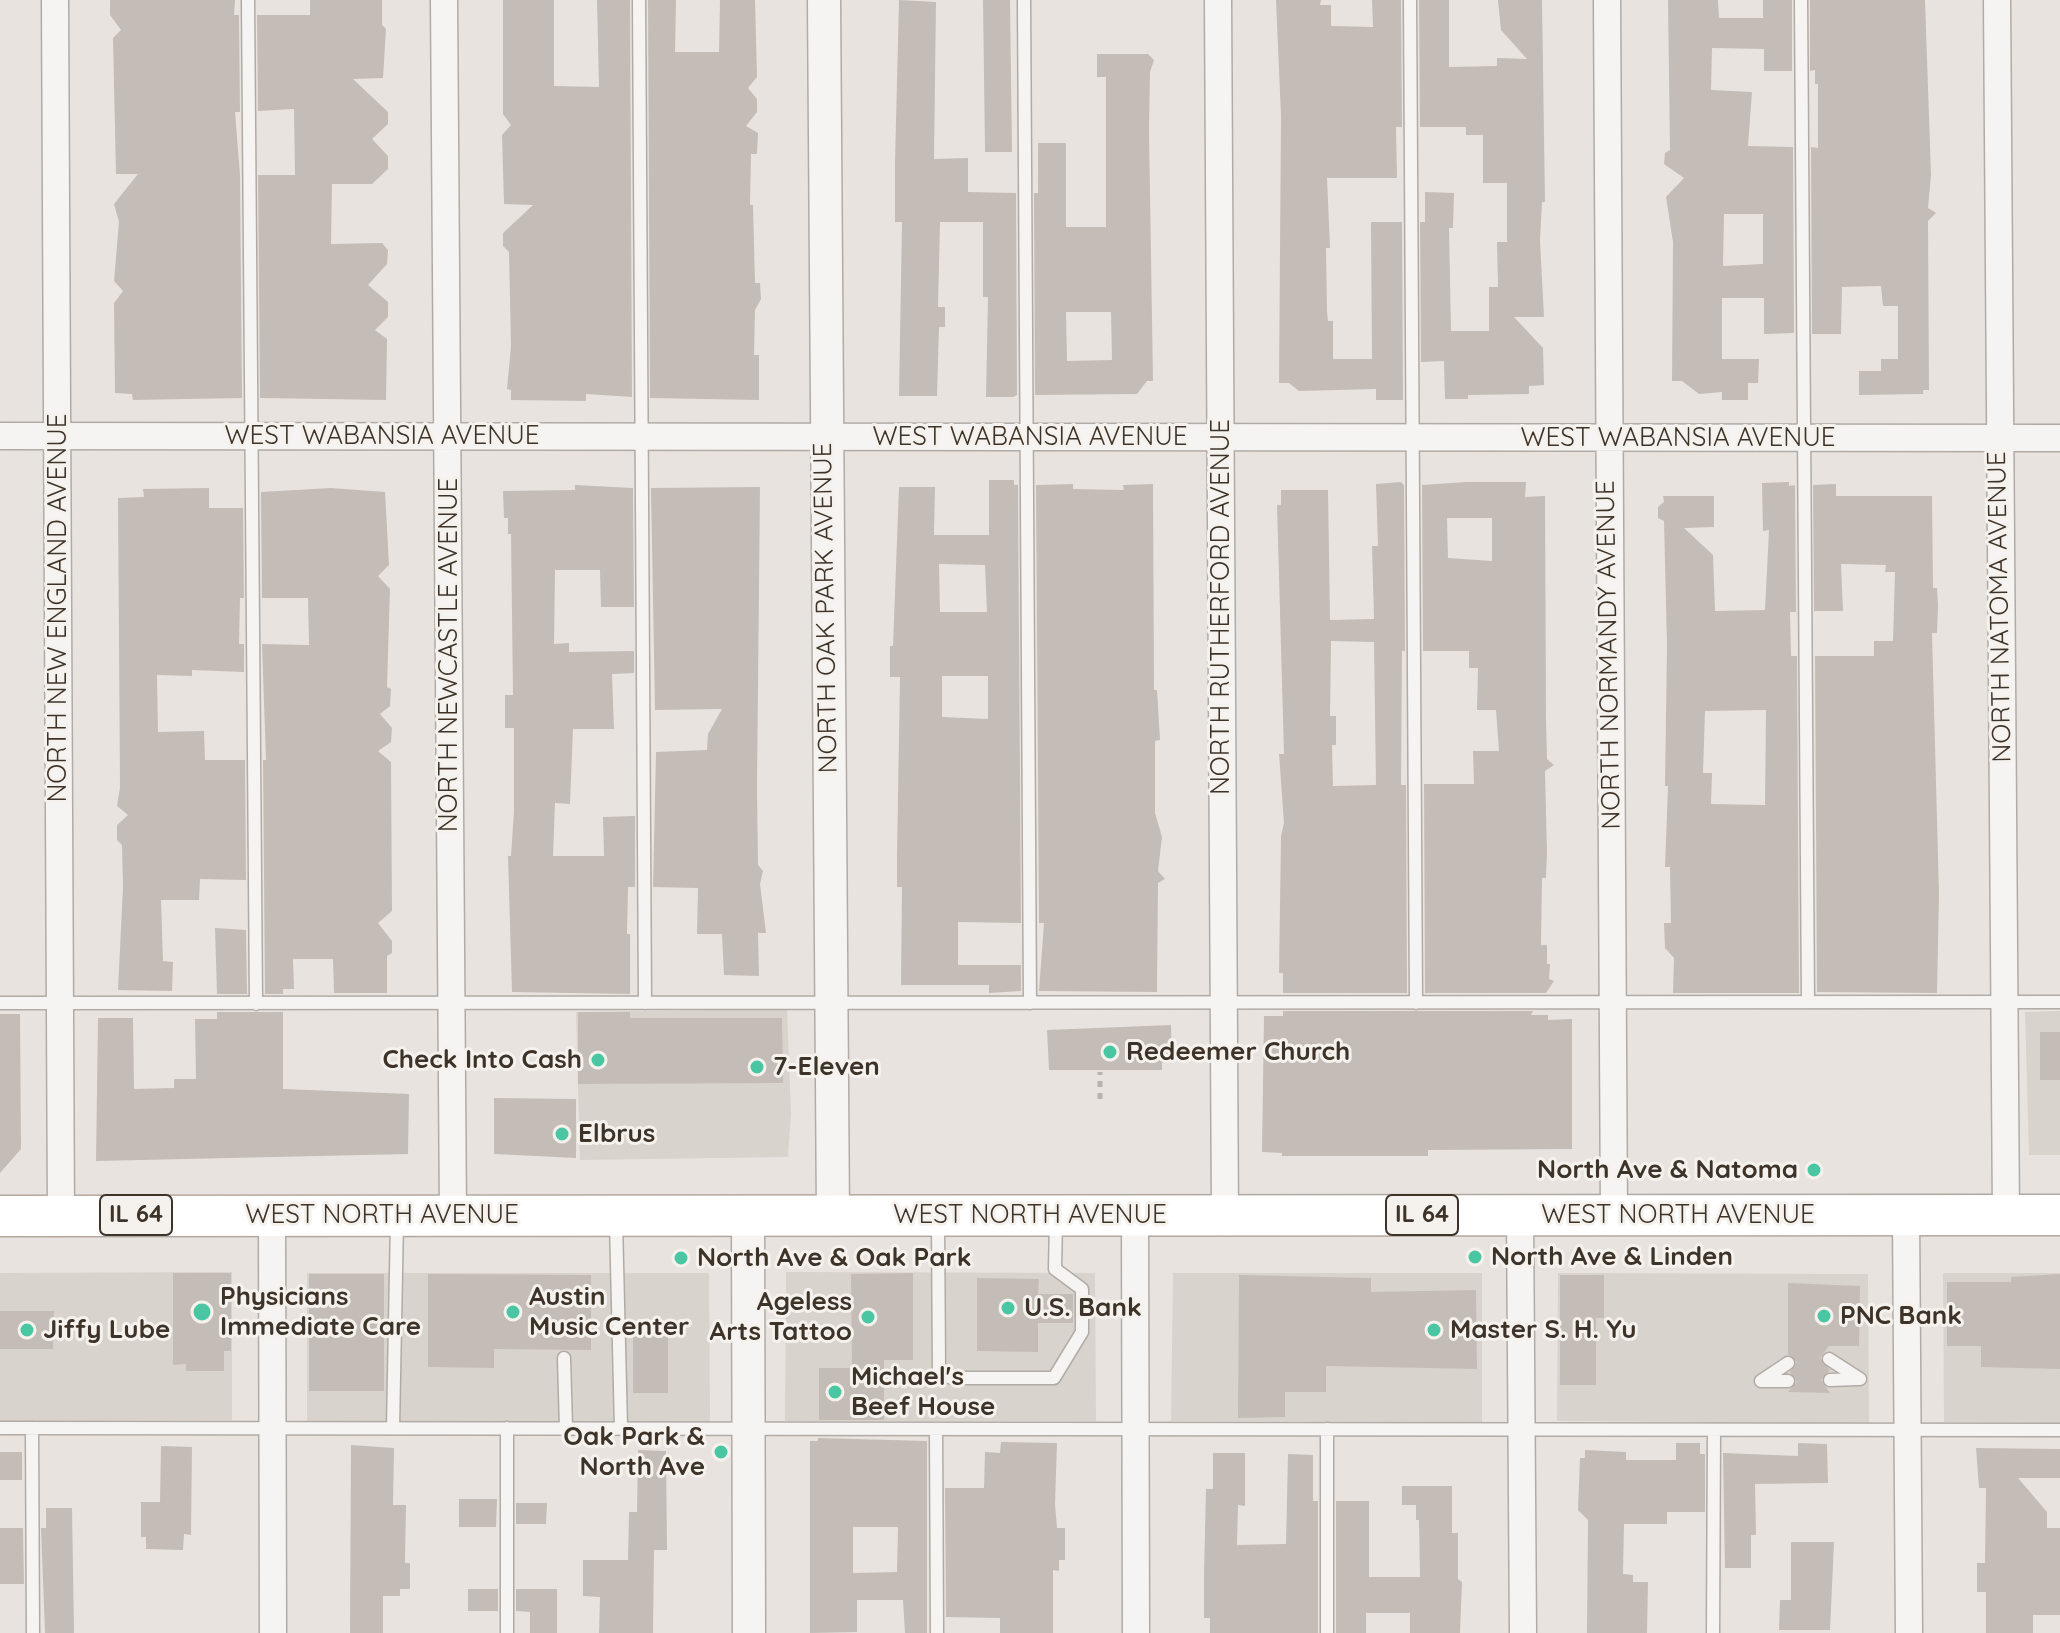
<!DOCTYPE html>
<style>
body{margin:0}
canvas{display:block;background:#e8e3df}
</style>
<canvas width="2060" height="1633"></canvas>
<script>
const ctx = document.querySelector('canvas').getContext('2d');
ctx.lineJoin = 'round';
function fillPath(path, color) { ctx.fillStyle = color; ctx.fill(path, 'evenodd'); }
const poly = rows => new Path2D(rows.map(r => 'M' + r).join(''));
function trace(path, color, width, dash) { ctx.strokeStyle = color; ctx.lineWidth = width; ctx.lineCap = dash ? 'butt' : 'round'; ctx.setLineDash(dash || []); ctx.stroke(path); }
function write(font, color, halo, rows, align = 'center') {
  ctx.font = font + ' Quicksand,sans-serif'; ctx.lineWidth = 6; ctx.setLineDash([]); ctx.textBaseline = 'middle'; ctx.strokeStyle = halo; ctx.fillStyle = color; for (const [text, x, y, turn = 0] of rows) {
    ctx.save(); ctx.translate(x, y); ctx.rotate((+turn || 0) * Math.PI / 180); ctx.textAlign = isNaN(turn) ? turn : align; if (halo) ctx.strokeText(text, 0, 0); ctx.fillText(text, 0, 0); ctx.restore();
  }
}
const built = poly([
 [787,1009,791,1114,788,1157,580,1160,576,1012],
 [2060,1011,2060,1155,2029,1155,2025,1012],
 [232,1272,232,1420,0,1421,0,1273],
 [786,1272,1095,1273,1096,1421,785,1421],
 [307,1273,709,1273,710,1422,307,1422],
 [1173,1273,1482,1273,1482,1422,1171,1421],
 [1558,1273,1868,1274,1869,1423,1557,1421],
 [1943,1273,2060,1273,2060,1423,1944,1422]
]);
const building = poly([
 [110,0,235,0,234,15,239,15,240,112,235,112,240,175,242,398,133,400,132,394,115,393,114,303,123,291,114,281,119,222,114,204,138,174,116,174,113,38,121,30,110,15],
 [310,0,382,0,382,25,386,29,383,78,353,79,388,112,388,124,372,139,388,156,388,169,372,184,332,184,331,244,382,243,388,250,387,264,368,285,388,302,388,317,375,330,387,339,386,400,260,398,258,175,295,175,294,109,258,111,257,15,310,15],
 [503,0,554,0,554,86,599,87,597,0,630,0,632,397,586,394,586,401,511,400,511,390,507,389,511,346,509,252,503,246,503,233,533,205,504,204,502,135,511,125,503,114],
 [648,0,676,0,675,52,719,52,720,0,755,0,757,77,748,88,757,99,757,112,746,126,758,133,757,154,751,154,750,205,753,205,755,283,760,283,761,299,755,310,754,355,759,355,759,400,650,398],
 [899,0,936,2,934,159,968,158,968,192,1016,193,1017,395,1013,397,986,397,988,297,983,297,983,222,940,222,938,307,945,307,945,327,939,327,937,396,899,396,902,222,895,222,895,162],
 [983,0,1010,0,1012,152,985,152],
 [1276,0,1321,0,1320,5,1331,5,1331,26,1373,27,1372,0,1401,0,1402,127,1396,127,1397,178,1327,178,1330,248,1326,248,1327,312,1328,321,1333,321,1333,359,1372,359,1371,222,1402,222,1403,400,1376,400,1376,389,1299,391,1289,383,1279,383,1281,116],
 [1419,0,1449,0,1449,67,1497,66,1497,58,1527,59,1501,30,1498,0,1542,0,1545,202,1542,202,1540,241,1544,317,1514,317,1543,348,1544,385,1529,386,1529,394,1468,395,1468,399,1445,399,1444,361,1421,362,1420,222,1425,222,1425,192,1454,193,1453,228,1449,228,1451,331,1489,331,1489,287,1498,287,1497,242,1507,242,1507,183,1483,183,1483,135,1466,135,1466,127,1420,127],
 [1668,0,1718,0,1719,18,1763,18,1763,0,1792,0,1792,71,1764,71,1764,49,1712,48,1711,90,1752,92,1748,146,1793,147,1794,333,1764,334,1764,298,1722,298,1722,359,1759,359,1758,383,1748,383,1748,400,1722,400,1722,392,1699,394,1682,381,1672,381,1673,242,1666,197,1684,178,1664,164,1665,153,1670,150],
 [1724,214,1763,214,1763,264,1723,266],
 [1810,0,1925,0,1931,175,1928,208,1936,213,1928,221,1929,390,1923,390,1923,394,1859,395,1859,371,1881,371,1881,359,1898,359,1898,306,1883,306,1881,286,1842,287,1841,334,1812,334,1811,147,1818,148,1818,84,1815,84,1815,70,1810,71],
 [1097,54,1148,54,1154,60,1150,72,1149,129,1153,381,1147,381,1137,394,1035,395,1034,193,1038,193,1038,143,1066,143,1066,227,1106,227,1106,77,1097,77],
 [1066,312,1111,312,1112,360,1067,361],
 [989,480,1014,480,1014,485,1018,485,1021,923,958,922,958,965,1021,965,1021,991,989,993,989,985,901,985,902,887,897,887,897,856,900,677,890,677,890,646,893,646,899,487,935,487,934,535,989,535],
 [939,564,985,565,987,612,940,612],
 [942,676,988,676,988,719,942,717],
 [1401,482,1404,485,1405,651,1402,651,1401,785,1406,785,1407,993,1283,993,1283,973,1279,973,1281,836,1284,823,1279,754,1284,754,1277,505,1281,505,1281,490,1328,490,1330,620,1374,619,1372,546,1378,546,1376,484],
 [1331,641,1374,642,1376,785,1333,786,1332,745,1336,745,1336,716,1330,716],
 [1466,482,1526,482,1525,497,1545,496,1546,719,1547,759,1554,765,1545,771,1547,852,1546,878,1542,878,1541,945,1547,945,1547,964,1550,964,1549,979,1554,981,1546,993,1425,993,1424,784,1474,784,1473,751,1499,751,1496,710,1477,710,1478,668,1469,668,1469,651,1423,651,1422,485],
 [1447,518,1492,518,1492,561,1448,558],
 [1789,482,1789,486,1795,485,1796,612,1790,612,1791,656,1797,656,1799,993,1673,993,1674,958,1665,948,1664,923,1671,923,1670,867,1665,867,1668,786,1665,786,1667,645,1664,521,1658,518,1658,507,1664,502,1663,496,1714,496,1714,527,1684,528,1713,555,1715,611,1765,610,1769,530,1763,531,1762,483],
 [1766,710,1765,805,1711,804,1712,773,1703,773,1705,711],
 [1073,484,1073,489,1124,490,1123,485,1153,484,1154,690,1157,690,1160,740,1155,741,1155,813,1162,837,1158,871,1165,879,1158,883,1157,992,1039,991,1044,923,1039,923,1036,485],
 [1836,484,1836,496,1932,496,1933,588,1937,588,1938,605,1937,633,1932,633,1939,894,1937,993,1817,992,1815,656,1874,656,1874,641,1893,641,1895,572,1885,572,1886,565,1841,564,1843,611,1814,611,1813,485],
 [575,485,633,488,634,607,601,607,600,570,555,570,554,644,569,643,569,652,634,651,634,673,612,674,614,729,573,729,570,804,555,803,553,856,604,856,603,817,635,816,635,887,628,887,627,934,630,934,630,994,512,992,508,856,511,856,514,811,514,728,505,728,505,695,513,695,511,534,508,534,508,518,504,518,503,491,575,490],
 [760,487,757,787,758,865,763,871,760,884,766,933,758,933,759,976,724,975,722,934,697,934,698,888,653,887,656,752,707,750,708,734,722,709,655,710,651,488],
 [209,488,209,508,243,508,244,598,240,598,239,644,244,644,244,672,192,670,192,676,157,675,158,732,204,731,205,760,245,760,246,880,200,879,199,900,161,900,163,961,173,962,172,991,118,990,123,887,122,845,117,840,117,825,128,815,117,806,120,787,118,498,144,497,143,489],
 [331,488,385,492,389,565,378,576,390,589,387,687,391,689,390,706,380,714,392,728,391,742,378,751,391,762,392,911,378,923,392,941,392,953,387,956,387,993,334,993,333,959,293,959,294,989,283,989,283,994,265,994,263,760,266,760,262,644,309,645,308,598,262,598,261,492],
 [215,928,246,930,247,994,217,994],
 [1283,1011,1533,1011,1531,1015,1548,1015,1548,1020,1572,1019,1572,1149,1428,1150,1428,1156,1282,1156,1282,1153,1262,1152,1264,1016,1283,1016],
 [217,1012,283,1012,283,1089,409,1094,408,1154,96,1161,98,1018,133,1018,134,1089,174,1088,174,1079,196,1079,195,1019,217,1019],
 [578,1012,630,1012,630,1018,782,1018,783,1083,578,1084],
 [0,1014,20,1014,21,1149,0,1173],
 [1171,1025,1172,1063,1162,1063,1162,1070,1049,1070,1047,1030],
 [2040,1032,2060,1032,2060,1080,2040,1080],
 [494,1098,576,1099,576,1158,494,1154],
 [173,1273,231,1273,231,1351,224,1351,224,1371,186,1371,186,1364,173,1365],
 [913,1273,913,1360,884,1360,884,1420,819,1420,819,1368,852,1368,851,1274],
 [309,1274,384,1274,384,1391,309,1391],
 [428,1274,591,1275,591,1350,494,1349,494,1368,428,1367],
 [2060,1274,2060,1369,1981,1367,1981,1346,1947,1346,1947,1282,2011,1282,2011,1277],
 [1239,1275,1371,1278,1371,1292,1476,1290,1477,1369,1326,1366,1326,1392,1285,1392,1285,1417,1238,1418],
 [1560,1275,1604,1275,1604,1318,1596,1318,1596,1385,1560,1385],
 [977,1278,1039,1279,1038,1294,1073,1294,1073,1323,1038,1323,1038,1352,977,1351],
 [1788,1283,1860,1286,1859,1346,1829,1346,1820,1358,1830,1370,1821,1380,1830,1393,1788,1392,1797,1382,1790,1372,1797,1362,1788,1354],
 [0,1311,54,1311,53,1349,0,1349],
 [633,1323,668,1323,668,1393,633,1393],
 [818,1438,927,1441,927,1633,905,1633,903,1600,857,1600,857,1632,810,1633,810,1441,818,1441],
 [853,1527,898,1527,897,1572,853,1573],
 [1001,1442,1057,1443,1055,1504,1057,1528,1065,1528,1065,1560,1059,1560,1059,1571,1053,1570,1053,1633,1000,1633,1000,1618,946,1617,945,1488,984,1488,985,1452,1000,1453],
 [1676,1443,1700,1443,1700,1454,1705,1454,1705,1512,1667,1512,1667,1524,1624,1524,1623,1574,1633,1575,1633,1582,1648,1582,1647,1633,1587,1633,1588,1520,1578,1510,1580,1458,1585,1458,1585,1450,1626,1452,1626,1460,1676,1460],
 [1798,1443,1827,1444,1828,1483,1755,1484,1756,1535,1751,1535,1751,1568,1725,1568,1723,1453,1798,1456],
 [351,1445,394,1448,393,1505,406,1505,405,1563,410,1563,410,1589,400,1589,400,1596,383,1596,383,1633,350,1633],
 [161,1446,192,1447,191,1535,184,1534,183,1550,146,1549,146,1537,141,1537,141,1502,160,1502],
 [1976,1448,2060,1449,2060,1478,2018,1478,2047,1512,2047,1528,2060,1528,2060,1615,2033,1615,2033,1633,1986,1633,1986,1592,1977,1592,1977,1563,1985,1563,1986,1488,1979,1488],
 [638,1450,666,1451,667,1550,654,1550,653,1633,599,1633,600,1597,583,1596,583,1560,628,1560,629,1512,637,1512],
 [0,1452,22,1452,22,1480,0,1480],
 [1213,1453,1245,1453,1245,1506,1238,1505,1237,1545,1286,1544,1288,1454,1313,1455,1313,1501,1318,1501,1318,1633,1210,1633,1210,1618,1204,1618,1204,1573,1206,1489,1213,1489],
 [1402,1486,1452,1486,1452,1533,1458,1533,1458,1579,1462,1582,1460,1633,1410,1633,1410,1613,1366,1613,1366,1633,1336,1633,1336,1501,1369,1501,1369,1577,1420,1577,1419,1520,1416,1520,1416,1505,1402,1505],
 [459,1499,497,1499,496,1527,459,1527],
 [516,1503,547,1503,546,1524,516,1524],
 [46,1508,72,1508,74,1633,45,1633,41,1528,46,1528],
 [0,1528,23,1528,24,1584,0,1584],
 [1791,1542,1834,1542,1830,1630,1779,1630,1780,1600,1791,1600],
 [468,1589,498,1589,498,1611,468,1611],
 [516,1589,557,1589,557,1633,530,1633,530,1612,516,1611]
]);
const path = poly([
 [1100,1099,1100,1072]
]);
const service = poly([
 [248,0,256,1004],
 [639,0,645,1003],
 [1024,0,1030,1003],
 [1410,0,1416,1003],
 [1801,0,1808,1002],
 [0,1003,2060,1002],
 [616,1222,621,1428],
 [938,1222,939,1372,952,1378,1054,1378,1082,1332,1082,1289,1055,1269,1056,1220],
 [564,1358,566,1428],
 [1829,1359,1860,1379],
 [1830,1380,1858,1379],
 [1761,1381,1788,1363],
 [1761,1381,1788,1381],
 [0,1428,2060,1430],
 [32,1428,33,1633],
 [393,1428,397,1220],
 [507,1428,507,1633],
 [936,1429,937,1633],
 [1327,1429,1327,1633],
 [1713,1633,1714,1430]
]);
const minor = poly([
 [55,0,61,1216],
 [444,0,453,1215],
 [1218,0,1225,1215],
 [1607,0,1614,1215],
 [1997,0,2006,1215],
 [0,436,2060,438],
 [272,1215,273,1633],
 [1135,1215,1136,1633],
 [1520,1215,1523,1633],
 [1906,1215,1909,1633]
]);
const tertiary = poly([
 [824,0,833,1215],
 [748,1216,749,1633]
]);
const primary = poly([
 [0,1216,2060,1215]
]);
const markers = [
 [1110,1052,8,"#4bc6a3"],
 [598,1060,8,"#4bc6a3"],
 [757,1067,8,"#4bc6a3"],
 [562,1134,8,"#4bc6a3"],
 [1814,1170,8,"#4bc6a3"],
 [1475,1257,8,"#4bc6a3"],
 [681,1258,8,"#4bc6a3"],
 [1008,1308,8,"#4bc6a3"],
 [202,1312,10,"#4bc6a3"],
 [513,1312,8,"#4bc6a3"],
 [1824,1316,8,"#4bc6a3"],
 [868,1317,8,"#4bc6a3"],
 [27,1330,8,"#4bc6a3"],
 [1434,1330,8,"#4bc6a3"],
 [835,1392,8,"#4bc6a3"],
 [721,1452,8,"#4bc6a3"]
];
const shields = [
 [136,1215,72],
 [1422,1215,72]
];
const shieldNames = [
 ["IL 64",136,1215],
 ["IL 64",1422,1215]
];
const streetNames = [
 ["WEST WABANSIA AVENUE",382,436],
 ["WEST WABANSIA AVENUE",1030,437],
 ["WEST WABANSIA AVENUE",1678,438],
 ["NORTH RUTHERFORD AVENUE",1221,607,-90],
 ["NORTH NATOMA AVENUE",2000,607,-91],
 ["NORTH NEW ENGLAND AVENUE",58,608,-90],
 ["NORTH OAK PARK AVENUE",826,608,-91],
 ["NORTH NEWCASTLE AVENUE",449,655,-90],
 ["NORTH NORMANDY AVENUE",1609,655,-91],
 ["WEST NORTH AVENUE",382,1215],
 ["WEST NORTH AVENUE",1030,1215],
 ["WEST NORTH AVENUE",1678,1215]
];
const poiNames = [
 ["Redeemer Church",1126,1052],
 ["Check Into Cash",582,1060,"right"],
 ["7-Eleven",773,1067],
 ["Elbrus",578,1134],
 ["North Ave & Natoma",1798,1170,"right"],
 ["North Ave & Linden",1491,1257],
 ["North Ave & Oak Park",697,1258],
 ["Physicians",220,1297],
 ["Immediate Care",220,1327],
 ["Austin",529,1297],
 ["Music Center",529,1327],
 ["Ageless",852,1302,"right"],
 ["Arts Tattoo",852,1332,"right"],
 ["U.S. Bank",1024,1308],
 ["PNC Bank",1840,1316],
 ["Jiffy Lube",43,1330],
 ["Master S. H. Yu",1450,1330],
 ["Michael's",851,1377],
 ["Beef House",851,1407],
 ["Oak Park &",705,1437,"right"],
 ["North Ave",705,1467,"right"]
];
fillPath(built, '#d9d3cd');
fillPath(building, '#c4bdb7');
trace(service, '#b2aba5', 15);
trace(minor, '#b2aba5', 29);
trace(tertiary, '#b2aba5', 35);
trace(primary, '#b3a89f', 43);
trace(path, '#b7b2ae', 5, [6, 6]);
trace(service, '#f6f4f2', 12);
trace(minor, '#f6f4f2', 26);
trace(tertiary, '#f6f4f2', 32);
trace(primary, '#fff', 40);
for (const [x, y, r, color] of markers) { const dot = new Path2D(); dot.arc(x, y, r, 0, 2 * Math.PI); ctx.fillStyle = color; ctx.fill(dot); trace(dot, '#f5f2ee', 3); }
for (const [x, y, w] of shields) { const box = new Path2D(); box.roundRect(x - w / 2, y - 20, w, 40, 6); ctx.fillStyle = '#f5f2ee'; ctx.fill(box); trace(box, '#3e3329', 2); }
write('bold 24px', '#3e3329', null, shieldNames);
write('26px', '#3e3329', '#f5f2ee', streetNames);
write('bold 26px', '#3e3329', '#f5f2ee', poiNames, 'left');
</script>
